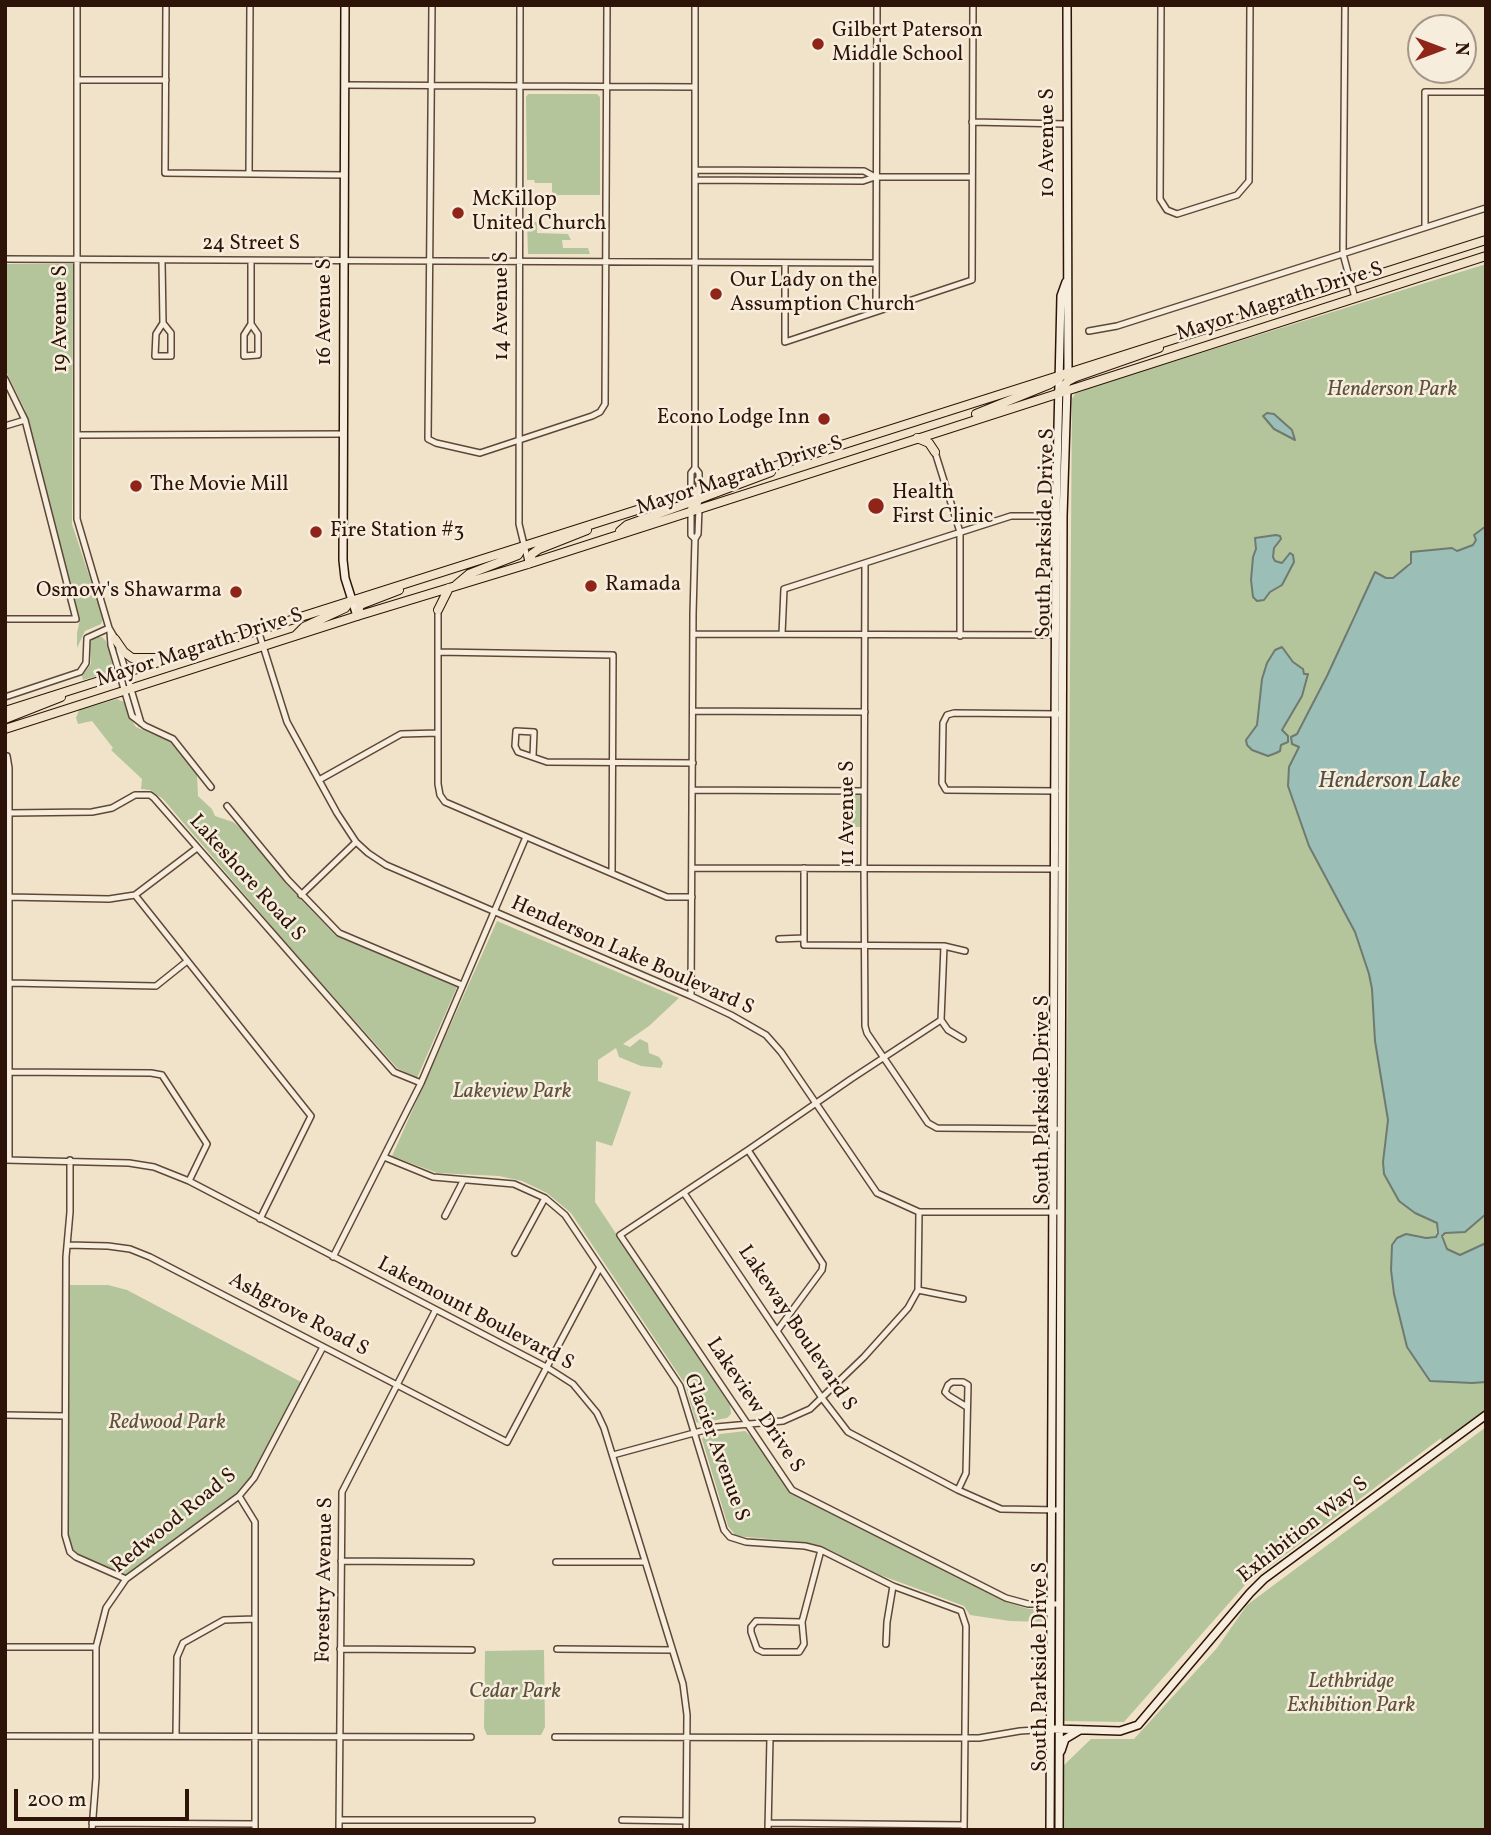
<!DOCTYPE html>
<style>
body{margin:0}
#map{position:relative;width:1491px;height:1835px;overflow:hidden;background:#f1e3c9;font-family:Vollkorn,serif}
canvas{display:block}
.frame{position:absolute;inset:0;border:7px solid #2e1308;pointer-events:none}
.north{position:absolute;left:1407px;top:14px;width:70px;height:70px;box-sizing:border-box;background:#f6eddc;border:2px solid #a69687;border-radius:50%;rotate:90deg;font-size:19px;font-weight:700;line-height:28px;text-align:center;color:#2e1308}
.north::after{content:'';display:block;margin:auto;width:24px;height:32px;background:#8f2418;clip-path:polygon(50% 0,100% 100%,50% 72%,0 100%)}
.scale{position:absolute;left:14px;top:1789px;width:175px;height:32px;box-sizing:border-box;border:4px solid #2e1308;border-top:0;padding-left:9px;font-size:21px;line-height:24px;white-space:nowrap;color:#2e1308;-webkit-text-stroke:5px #f6eddc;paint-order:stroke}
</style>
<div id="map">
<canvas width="1491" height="1835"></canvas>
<div class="frame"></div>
<div class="north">N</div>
<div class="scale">200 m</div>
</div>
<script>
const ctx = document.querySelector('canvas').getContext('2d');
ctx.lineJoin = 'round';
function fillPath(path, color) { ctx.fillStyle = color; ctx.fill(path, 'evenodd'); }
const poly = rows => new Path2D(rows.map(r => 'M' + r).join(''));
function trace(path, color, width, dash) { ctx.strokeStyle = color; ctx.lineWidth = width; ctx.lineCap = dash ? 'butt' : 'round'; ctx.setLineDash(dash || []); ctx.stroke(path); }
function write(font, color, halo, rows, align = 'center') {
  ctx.font = font + ' Vollkorn,serif'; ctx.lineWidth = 5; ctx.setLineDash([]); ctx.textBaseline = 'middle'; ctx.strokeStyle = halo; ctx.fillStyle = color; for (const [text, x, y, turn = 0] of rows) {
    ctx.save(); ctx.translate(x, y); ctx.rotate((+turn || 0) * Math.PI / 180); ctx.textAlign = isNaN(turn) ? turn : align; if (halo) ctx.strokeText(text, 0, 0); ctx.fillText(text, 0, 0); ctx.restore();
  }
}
const green = poly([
 [528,94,597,94,600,97,600,195,558,195,558,199,552,199,552,183,535,183,534,180,527,180,526,97],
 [527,222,537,222,537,233,568,234,571,240,562,240,563,248,588,248,590,254,528,254],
 [5,264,73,264,72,524,103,618,101,624,85,631,77,648,77,633,80,619,25,410,5,369],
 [1486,264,1486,526,1473,545,1457,551,1412,559,1400,575,1393,578,1386,578,1375,572,1368,591,1355,612,1327,676,1297,734,1296,744,1299,747,1289,767,1288,786,1309,846,1355,932,1369,974,1372,989,1375,1041,1388,1120,1384,1149,1415,1213,1437,1223,1436,1237,1425,1238,1391,1258,1394,1294,1472,1383,1486,1382,1486,1415,1443,1447,1441,1438,1245,1585,1124,1722,1062,1721,1072,399,1076,392],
 [95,637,102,637,106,641,113,667,107,673,83,680,82,676,91,664,90,642],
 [117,699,124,702,130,718,136,727,171,742,197,775,198,796,212,809,215,816,233,822,242,829,286,884,335,935,457,987,417,1078,397,1068,293,951,163,799,150,790,141,789,142,779,111,750,113,748,92,721,78,724,76,718,79,710],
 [843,791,864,791,864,827,843,827],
 [497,921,679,998,649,1026,623,1044,630,1047,640,1039,648,1043,649,1053,659,1057,663,1063,661,1068,641,1066,619,1057,616,1048,598,1060,598,1081,631,1092,612,1146,596,1141,595,1202,730,1405,731,1414,727,1418,700,1423,696,1422,685,1384,571,1213,547,1193,522,1181,499,1176,437,1173,392,1156],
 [1486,1214,1486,1243,1460,1255,1452,1253,1446,1249,1442,1241,1445,1233,1465,1232],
 [65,1285,108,1285,127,1290,303,1383,254,1478,239,1496,126,1579,76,1557,66,1543],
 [1486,1427,1486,1830,1063,1830,1064,1765,1091,1739,1134,1739,1217,1648,1247,1605],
 [745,1431,751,1436,795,1494,1006,1602,1029,1609,1046,1609,1046,1622,1010,1621,970,1615,964,1606,880,1575,828,1549,791,1541,736,1536,728,1526,702,1439,704,1436],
 [544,1650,545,1727,541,1735,487,1735,484,1728,485,1651]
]);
const water = poly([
 [1267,413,1274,414,1292,430,1295,440,1274,429,1263,416,1267,413],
 [1486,526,1486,1214,1465,1232,1445,1233,1442,1236,1447,1249,1460,1255,1486,1243,1486,1382,1472,1383,1430,1381,1407,1347,1394,1294,1391,1270,1392,1245,1397,1238,1406,1234,1426,1238,1436,1237,1438,1233,1437,1223,1415,1213,1399,1201,1384,1174,1383,1162,1388,1120,1375,1041,1372,989,1369,974,1355,932,1309,846,1288,786,1289,767,1299,747,1292,744,1291,737,1297,734,1327,676,1375,572,1386,578,1393,578,1411,563,1411,552,1452,548,1457,551,1473,545,1476,540,1474,535,1486,526],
 [1276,535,1280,536,1281,539,1274,548,1273,557,1275,561,1282,563,1290,553,1293,555,1294,562,1282,585,1270,592,1264,600,1257,601,1253,597,1251,580,1253,557,1256,549,1255,538,1276,535],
 [1282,647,1293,662,1303,669,1304,674,1308,674,1302,696,1282,730,1288,736,1288,742,1281,745,1280,751,1276,753,1268,756,1252,750,1247,745,1246,740,1257,725,1262,679,1267,663,1275,650,1282,647]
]);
const street = poly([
 [77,5,77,519,109,628,116,640],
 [166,5,165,173,344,175],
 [432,5,428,439,436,443,480,453,592,416,600,412,605,404,607,5],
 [520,5,519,524,528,561],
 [695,5,695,468,699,473,699,491],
 [1161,5,1160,199,1167,210,1177,214,1237,195,1249,181,1250,5],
 [1345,5,1343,254,1355,298],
 [77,80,166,80],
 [345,85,695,87],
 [972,122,1066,124],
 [695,170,864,171,875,177],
 [249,174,250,5],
 [695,180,863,181,875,177,972,177],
 [1425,227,1425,92,1486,92],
 [5,259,875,263],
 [162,261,163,323,156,334,155,356,171,356,171,333,163,323],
 [785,263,785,342,972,280,973,5],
 [876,311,877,5],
 [251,324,258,334,258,355,244,356,244,335,251,324,251,261],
 [1089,331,1117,326,1486,208],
 [5,379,25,420,76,619,5,619],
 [5,426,25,420],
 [78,435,343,434],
 [935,452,960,532,960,636],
 [691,495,691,473,695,468],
 [691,512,691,535,695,539],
 [865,563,864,869,865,1026,867,1033,928,1123,937,1128,1056,1129],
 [438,610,438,784,440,795,445,802,667,897,692,897],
 [258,630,287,722,337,813,356,842,368,853,386,865,691,996,731,1015,766,1035,781,1052,877,1193,919,1212,1061,1212],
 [110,632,111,645,132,716,145,726,173,739,211,787],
 [693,634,1056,635],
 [782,634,784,589,1011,516,1060,516],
 [119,649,141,723],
 [438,652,613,655,612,873],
 [5,697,80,672,86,663,87,638,109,628],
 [693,711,865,712],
 [7,756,9,768,9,1160],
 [533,756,534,732,516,731,515,746,518,752,547,762,693,763],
 [319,780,401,734,438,733],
 [693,790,864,791],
 [1056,791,946,790,942,783,943,723,947,715,954,713,1059,714],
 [227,806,288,880,339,933,462,985],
 [9,813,92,812,112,808,135,795,150,795,154,798,394,1072,421,1083],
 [692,868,1057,869],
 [804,868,804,938],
 [135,895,311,1116,260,1219],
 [301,895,356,842],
 [7,897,109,899,135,895,197,848],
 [779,939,804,938,804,945,944,946,965,951],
 [944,946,941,1020,948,1030,963,1039],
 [9,983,156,986,186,962],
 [691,996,693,614,695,539,698,534,699,508],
 [941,1020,851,1079,748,1150,620,1235,792,1490,1006,1598,1028,1604,1059,1604],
 [9,1072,151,1073,162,1075,207,1144,189,1181],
 [748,1150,823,1264,822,1270,777,1331],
 [384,1157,433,1177,514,1184,545,1198,565,1215,680,1386,724,1530,730,1537,746,1542,805,1546,821,1550,893,1586,961,1611,966,1626,964,1830],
 [5,1160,129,1163,154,1167,189,1181,548,1368,573,1384,597,1413,604,1428,683,1684,687,1715,686,1830],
 [70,1160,70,1212,66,1257,65,1535,70,1552,76,1557,126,1579],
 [684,1193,822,1398,848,1432,958,1490,1001,1509,1059,1510],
 [445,1216,463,1181],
 [67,1245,108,1246,130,1249,150,1257,507,1442,600,1267],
 [515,1253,545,1198],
 [333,1257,421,1083,526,837],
 [918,1290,963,1299],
 [5,1415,65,1416],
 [613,1455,716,1427,783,1421,810,1409,864,1357,908,1308,918,1290,919,1212],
 [958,1490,966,1473,968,1385,963,1382,952,1382,948,1385,945,1392,949,1396,967,1407],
 [239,1496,255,1522,255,1830],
 [341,1561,471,1562],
 [556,1562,645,1562],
 [802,1622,756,1621,751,1627,751,1632,757,1649,763,1652,799,1652,801,1649,804,1644,802,1622,821,1550],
 [886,1644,887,1622,893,1586],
 [5,1647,96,1647],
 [340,1649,472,1650],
 [557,1649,672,1650],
 [176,1735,177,1657,183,1643,224,1620,255,1619],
 [5,1736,471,1737],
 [555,1737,979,1738,1020,1731,1051,1729],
 [339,1820,532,1820],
 [622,1820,686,1821],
 [92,1823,255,1824],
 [768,1823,964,1825],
 [92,1830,96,1778,96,1647,106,1608,126,1579,239,1496,254,1478,323,1347],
 [339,1830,342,1492,435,1311],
 [768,1830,770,1738]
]);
const secondary = poly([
 [345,5,343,560,345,578,357,616],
 [1067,5,1068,377],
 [1055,1729,1120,1731,1138,1725,1250,1593,1264,1579,1486,1415],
 [1061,1751,1065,1739,1080,1730],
 [1050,1830,1056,516,1061,296,1066,282],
 [1059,1830,1063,516,1067,389]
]);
const primary = poly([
 [1058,393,1068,381,1076,377,1159,348],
 [976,414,1050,384,1066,373],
 [917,438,929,443,935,452],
 [691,511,699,499,771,472],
 [620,531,627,525,691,502,695,495],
 [528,564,532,554,539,549,587,530],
 [456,585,469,574,518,555,524,545],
 [438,610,449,588],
 [357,616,360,605,399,590],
 [296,635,304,627,345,608,351,600],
 [115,639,124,652,132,658,157,658],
 [5,711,1486,240],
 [5,719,61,697],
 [5,729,357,616,528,564,1486,256]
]);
const markers = [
 [818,44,7,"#8f2418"],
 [458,213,7,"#8f2418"],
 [716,294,7,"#8f2418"],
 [824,419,7,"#8f2418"],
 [136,486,7,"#8f2418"],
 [876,506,9,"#8f2418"],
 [316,532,7,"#8f2418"],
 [591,586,7,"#8f2418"],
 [236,592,7,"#8f2418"]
];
const poiNames = [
 ["Gilbert Paterson",832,32],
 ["Middle School",832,56],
 ["McKillop",472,201],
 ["United Church",472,225],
 ["Our Lady on the",730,282],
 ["Assumption Church",730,306],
 ["Econo Lodge Inn",810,419,"right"],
 ["The Movie Mill",150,486],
 ["Health",892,494],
 ["First Clinic",892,518],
 ["Fire Station #3",330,532],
 ["Ramada",605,586],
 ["Osmow's Shawarma",222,592,"right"]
];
const streetNames = [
 ["10 Avenue S",1049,143,-90],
 ["24 Street S",251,245],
 ["Mayor Magrath Drive S",1280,303,-18],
 ["14 Avenue S",503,306,-90],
 ["16 Avenue S",326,312,-90],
 ["19 Avenue S",62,319,-90],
 ["Mayor Magrath Drive S",740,477,-18],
 ["South Parkside Drive S",1047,533,-89],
 ["Mayor Magrath Drive S",200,649,-18],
 ["11 Avenue S",849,813,-90],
 ["Lakeshore Road S",246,879,48],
 ["Henderson Lake Boulevard S",632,957,24],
 ["South Parkside Drive S",1044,1100,-90],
 ["Lakemount Boulevard S",475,1315,28],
 ["Ashgrove Road S",298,1316,28],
 ["Lakeway Boulevard S",796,1329,56],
 ["Lakeview Drive S",754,1406,56],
 ["Glacier Avenue S",715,1448,70],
 ["Redwood Road S",175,1522,-39],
 ["Exhibition Way S",1304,1531,-38],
 ["Forestry Avenue S",326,1580,-89],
 ["South Parkside Drive S",1042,1667,-90]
];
const parkNames = [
 ["Henderson Park",1392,391],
 ["Lakeview Park",512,1093],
 ["Redwood Park",167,1424],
 ["Lethbridge",1351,1683],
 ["Exhibition Park",1351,1707],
 ["Cedar Park",515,1693]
];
const waterNames = [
 ["Henderson Lake",1389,783]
];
fillPath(green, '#b4c59b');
fillPath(water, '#9bbeb6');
trace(water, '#6f7a70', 2);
trace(street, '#5f4738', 8);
trace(secondary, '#2e1308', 10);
trace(primary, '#2e1308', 10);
trace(street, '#f6eddc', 5);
trace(secondary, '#f6eddc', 7);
trace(primary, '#f1e3c9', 8);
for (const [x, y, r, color] of markers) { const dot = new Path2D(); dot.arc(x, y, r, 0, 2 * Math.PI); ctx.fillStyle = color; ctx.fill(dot); trace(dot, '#f6eddc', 2.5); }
write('21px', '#2e1308', '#f6eddc', poiNames, 'left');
write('21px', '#2e1308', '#f6eddc', streetNames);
write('italic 21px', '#5d513b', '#f6eddc', parkNames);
write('italic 23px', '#544f45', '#f6eddc', waterNames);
</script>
